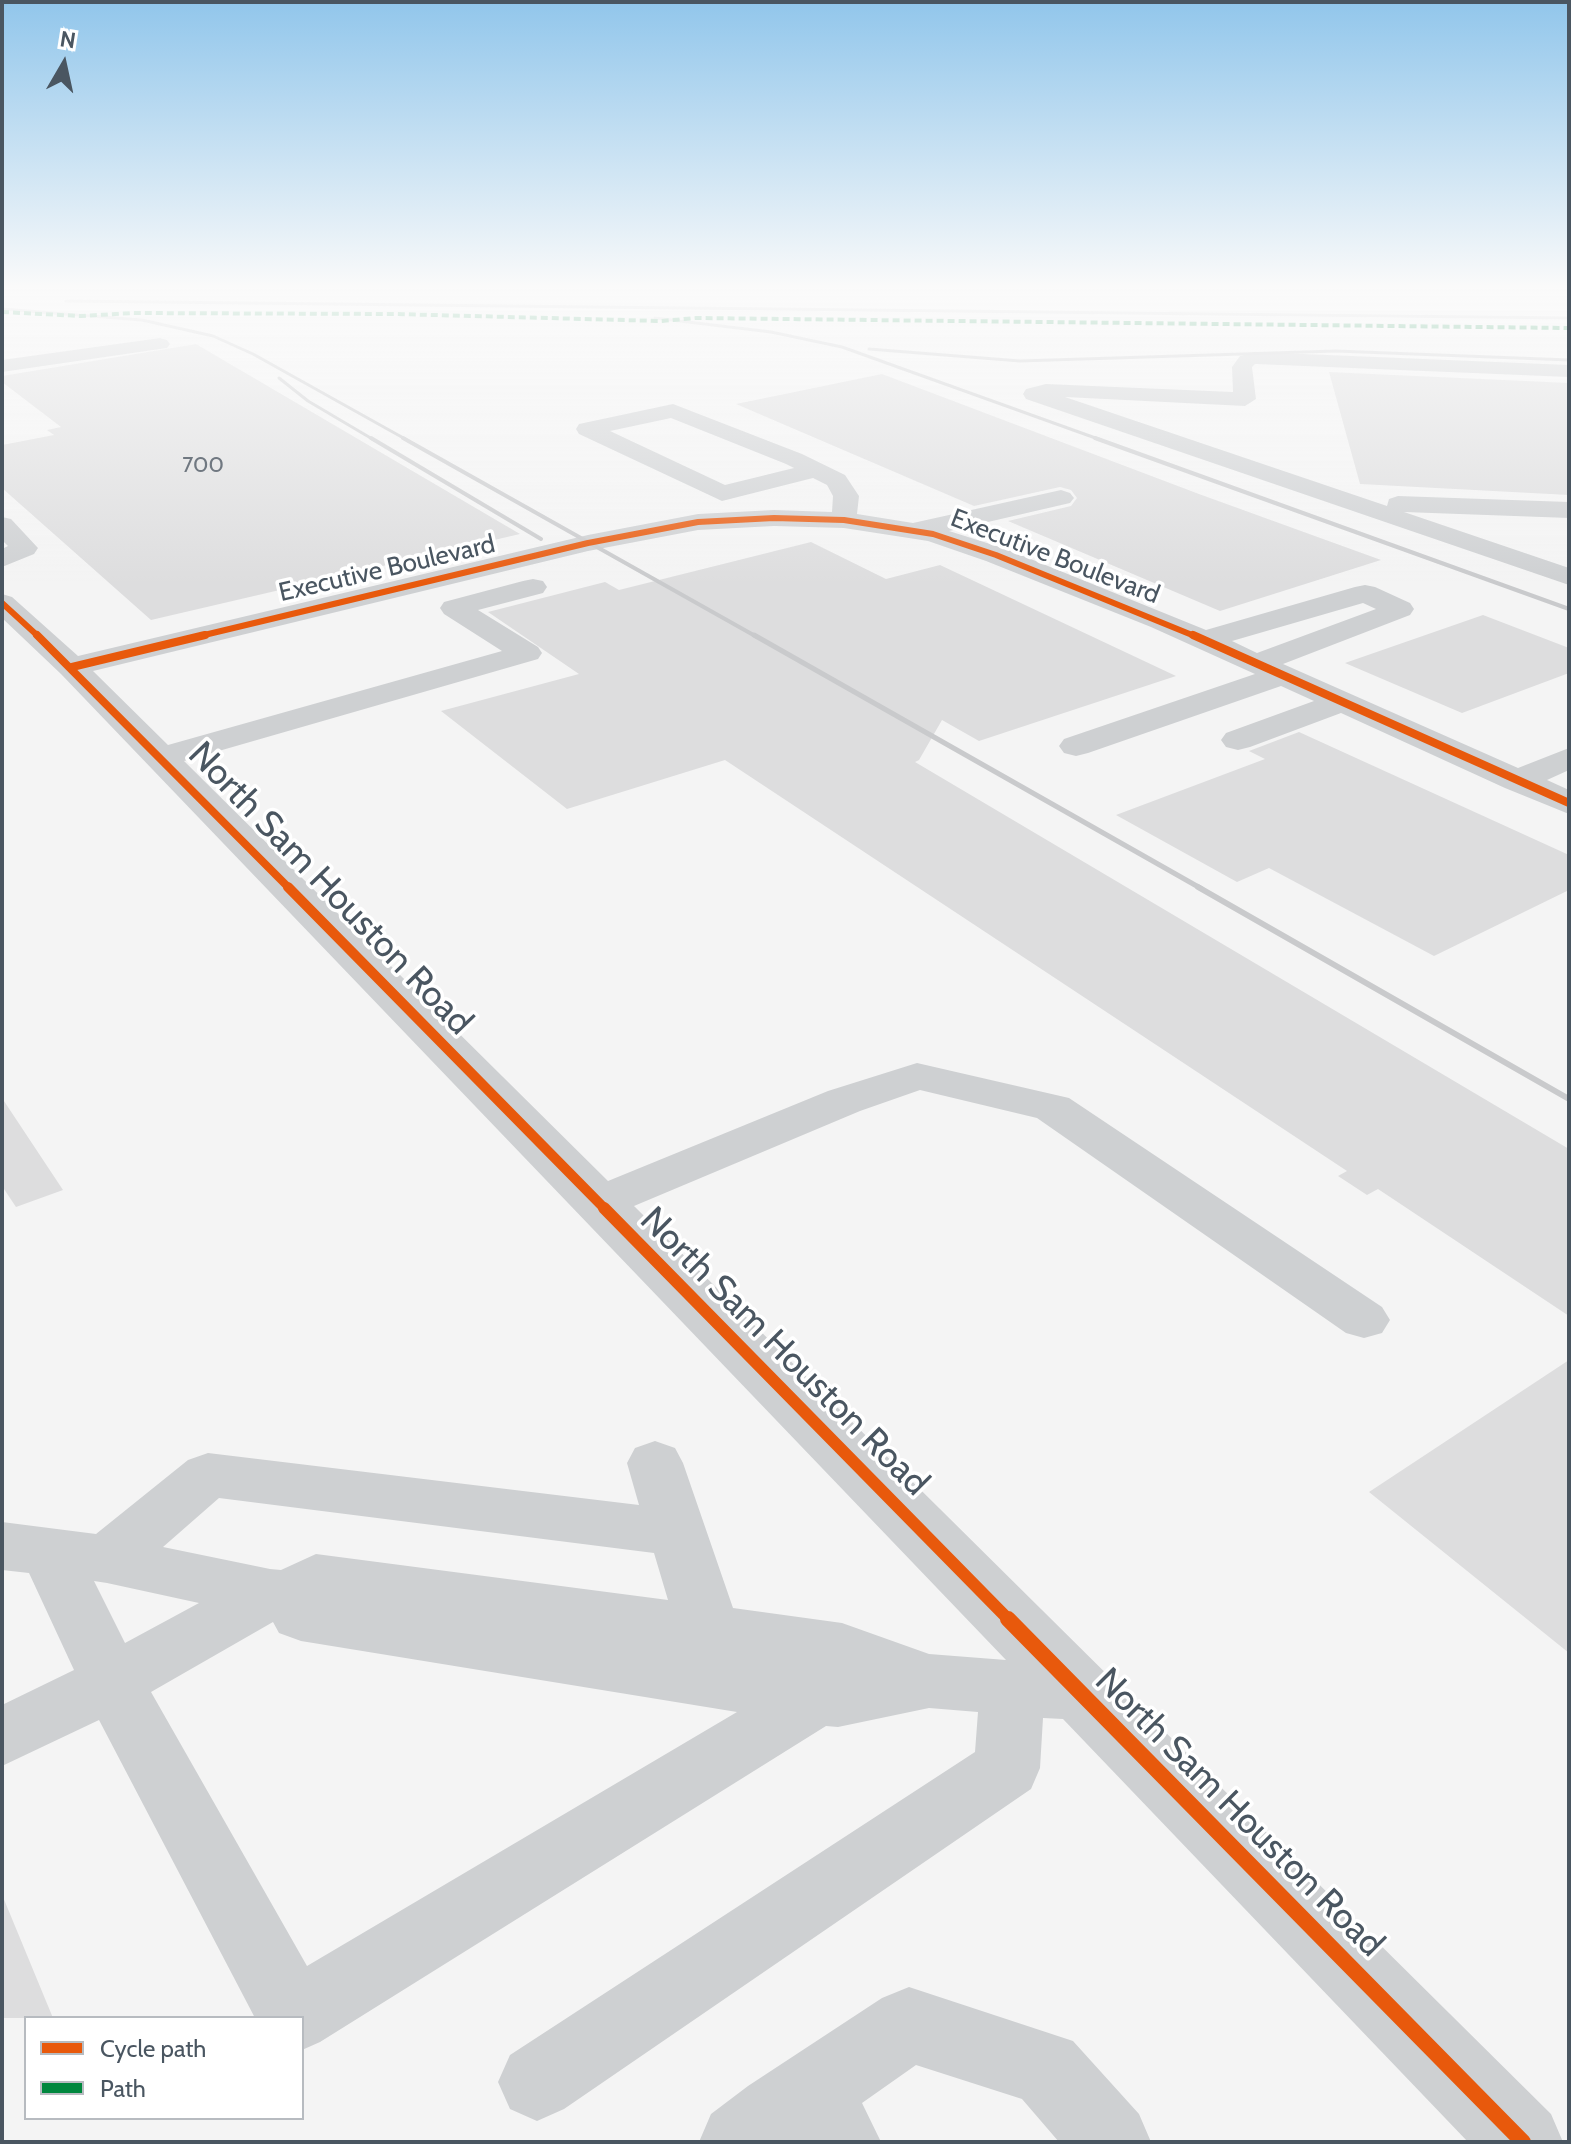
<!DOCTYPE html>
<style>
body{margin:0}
#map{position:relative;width:1571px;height:2144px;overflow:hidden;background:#f4f4f4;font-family:Cabin,sans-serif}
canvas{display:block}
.frame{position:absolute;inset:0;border:4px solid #4a5661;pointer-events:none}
.legend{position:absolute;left:24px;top:2016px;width:280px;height:104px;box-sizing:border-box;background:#fff;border:2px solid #b7bbc0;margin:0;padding:10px 14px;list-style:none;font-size:24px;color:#4a5661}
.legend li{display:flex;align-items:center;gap:16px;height:40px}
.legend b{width:40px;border:2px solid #b7bbc0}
.north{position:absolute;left:24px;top:24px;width:80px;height:80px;-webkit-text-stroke:6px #fff;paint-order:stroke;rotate:9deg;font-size:22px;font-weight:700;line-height:32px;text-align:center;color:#4a5661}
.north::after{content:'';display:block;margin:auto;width:28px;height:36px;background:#4a5661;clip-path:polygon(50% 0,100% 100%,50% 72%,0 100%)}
</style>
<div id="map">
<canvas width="1571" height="2144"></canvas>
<div class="frame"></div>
<ul class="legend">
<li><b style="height:10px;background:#e8590c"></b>Cycle path</li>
<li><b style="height:10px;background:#00873e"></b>Path</li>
</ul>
<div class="north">N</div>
</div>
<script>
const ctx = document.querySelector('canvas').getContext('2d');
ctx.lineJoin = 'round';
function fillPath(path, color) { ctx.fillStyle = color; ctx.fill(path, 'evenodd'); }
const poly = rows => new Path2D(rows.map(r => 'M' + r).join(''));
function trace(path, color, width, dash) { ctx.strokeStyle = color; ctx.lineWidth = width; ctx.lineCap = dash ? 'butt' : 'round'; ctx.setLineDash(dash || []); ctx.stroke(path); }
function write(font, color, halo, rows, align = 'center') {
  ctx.font = font + ' Cabin,sans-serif'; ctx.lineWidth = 7; ctx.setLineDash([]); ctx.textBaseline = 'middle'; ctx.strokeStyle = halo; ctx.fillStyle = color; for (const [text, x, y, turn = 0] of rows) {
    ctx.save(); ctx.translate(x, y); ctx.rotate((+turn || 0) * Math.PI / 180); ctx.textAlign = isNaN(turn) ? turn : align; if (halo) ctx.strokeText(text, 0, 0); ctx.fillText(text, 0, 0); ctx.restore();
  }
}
const building = poly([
 [196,344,520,534,151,620,2,488,2,445,54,435,47,430,61,427,2,382,2,376],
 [1329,372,1569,383,1569,495,1360,484],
 [882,374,1199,494,1381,560,1220,611,1008,521,1071,506,1077,498,1071,490,1060,487,974,506,736,404],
 [811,542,886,579,940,565,1176,676,979,741,942,720,919,760,915,762,1569,1149,1569,1316,1378,1189,1367,1195,1338,1176,1347,1171,725,760,567,809,441,711,579,674,488,612,605,582,619,590],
 [1483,615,1569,648,1569,673,1462,713,1345,663],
 [1299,732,1569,855,1569,890,1434,956,1269,868,1237,882,1116,815,1265,759,1249,751],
 [2,1098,63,1190,16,1207,2,1186],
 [1569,1360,1569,1653,1369,1492],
 [2,1897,3,1897,53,2018,2,2018]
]);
const minor = poly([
 [160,338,167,340,170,344,167,348,2,372,2,360,160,338],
 [1255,352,1569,365,1569,377,1255,364,1252,367,1256,399,1245,406,1065,397,1387,506,1389,499,1398,496,1569,502,1569,518,1404,512,1569,568,1569,585,1026,399,1023,394,1026,389,1046,384,1233,392,1232,367,1240,356,1255,352],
 [673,404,802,454,845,475,859,496,857,514,913,523,1061,490,1070,493,1074,498,1070,503,949,531,1006,549,1206,630,1355,587,1365,585,1375,587,1410,603,1414,609,1410,615,1283,664,1518,768,1569,748,1569,770,1547,780,1569,790,1569,814,1505,788,1341,713,1250,747,1238,750,1226,747,1221,740,1226,733,1314,701,1281,686,1088,753,1076,756,1064,753,1059,746,1064,739,1255,674,1151,627,986,561,928,541,844,528,774,526,698,530,588,551,93,671,168,745,502,651,444,614,440,608,444,602,523,581,533,579,543,581,547,587,543,593,478,610,538,647,542,653,538,659,184,761,608,1181,828,1091,917,1063,1069,1098,1382,1307,1390,1320,1382,1333,1364,1338,1346,1333,1037,1118,920,1090,860,1111,634,1206,1551,2114,1563,2142,1468,2142,1063,1719,1043,1718,1040,1768,1031,1789,564,2109,537,2121,510,2109,498,2082,510,2055,975,1752,978,1712,929,1708,838,1727,826,1726,320,2042,302,2050,302,2018,255,2018,99,1720,2,1766,2,1705,74,1670,29,1573,2,1570,2,1522,96,1534,188,1460,208,1453,639,1505,627,1463,635,1448,655,1441,675,1448,683,1463,733,1608,842,1623,929,1654,1006,1660,61,674,2,618,2,594,12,597,78,656,588,535,698,514,774,510,832,512,833,496,827,485,813,478,722,501,579,434,576,429,579,424,673,404],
 [671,418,786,464,794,468,725,485,610,431,671,418],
 [1363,603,1376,609,1257,653,1232,641,1363,603],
 [219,1498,654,1553,668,1600,316,1554,281,1570,270,1569,163,1547,219,1498],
 [94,1581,107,1583,199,1603,125,1643,94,1581],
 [273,1622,279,1633,301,1641,737,1712,307,1966,151,1692,273,1622],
 [2,517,11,519,38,548,34,554,2,567,2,549,8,546,2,540,2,517],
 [909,1987,1073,2041,1139,2114,1151,2142,1059,2142,1022,2099,916,2065,862,2103,881,2142,699,2142,711,2114,748,2086,882,1998,909,1987]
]);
const railFar3 = poly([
 [66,301,1569,318],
 [2,309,142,320,213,336,253,354,407,440],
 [655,318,771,332,842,347,1101,440],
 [869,349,1020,361,1336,351,1569,360],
 [279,378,308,401,374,440]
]);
const railFar2 = poly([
 [371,438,541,539],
 [403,438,757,637],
 [1095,438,1569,609]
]);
const railFar1 = poly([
 [754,635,1202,889]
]);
const rail = poly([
 [1198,887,1569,1099]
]);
const quiet = poly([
 [2,312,81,316,132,313,396,314,661,321,696,318,1569,328]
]);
const cyclewayFar4 = poly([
 [2,603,39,637],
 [196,637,588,543,698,522,774,518,844,520,933,534,996,555,1197,637]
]);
const cyclewayFar3 = poly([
 [37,635,290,889],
 [1193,635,1569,803],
 [72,667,205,635]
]);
const cyclewayFar2 = poly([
 [288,887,606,1210]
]);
const cyclewayFar1 = poly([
 [604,1208,1010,1621]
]);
const cycleway = poly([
 [1008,1619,1523,2142]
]);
const farNumbernames = [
 ["700",203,466]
];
const farStreetnames = [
 ["Executive Boulevard",1055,557,21],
 ["Executive Boulevard",387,569,-13]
];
const nearStreetnames = [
 ["North Sam Houston Road",330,889,46],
 ["North Sam Houston Road",784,1352,45],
 ["North Sam Houston Road",1239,1813,45]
];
fillPath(building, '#ddddde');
fillPath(minor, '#ced0d2');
trace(railFar3, '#c9cacc', 3);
trace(railFar2, '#c9cacc', 4);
trace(railFar1, '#c9cacc', 5);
trace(rail, '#c9cacc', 6);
trace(quiet, '#00873e', 4, [7, 4]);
trace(cyclewayFar4, '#e8590c', 6);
trace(cyclewayFar3, '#e8590c', 8);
trace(cyclewayFar2, '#e8590c', 10);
trace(cyclewayFar1, '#e8590c', 12);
trace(cycleway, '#e8590c', 16);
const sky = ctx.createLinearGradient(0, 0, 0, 585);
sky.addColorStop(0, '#91c6eb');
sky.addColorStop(0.49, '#fafafa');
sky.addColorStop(1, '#fafafa00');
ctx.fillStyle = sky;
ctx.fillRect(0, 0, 1571, 585);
write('22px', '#707881', null, farNumbernames);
write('26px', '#4a5661', '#fff', farStreetnames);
write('36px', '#4a5661', '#fff', nearStreetnames);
</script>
